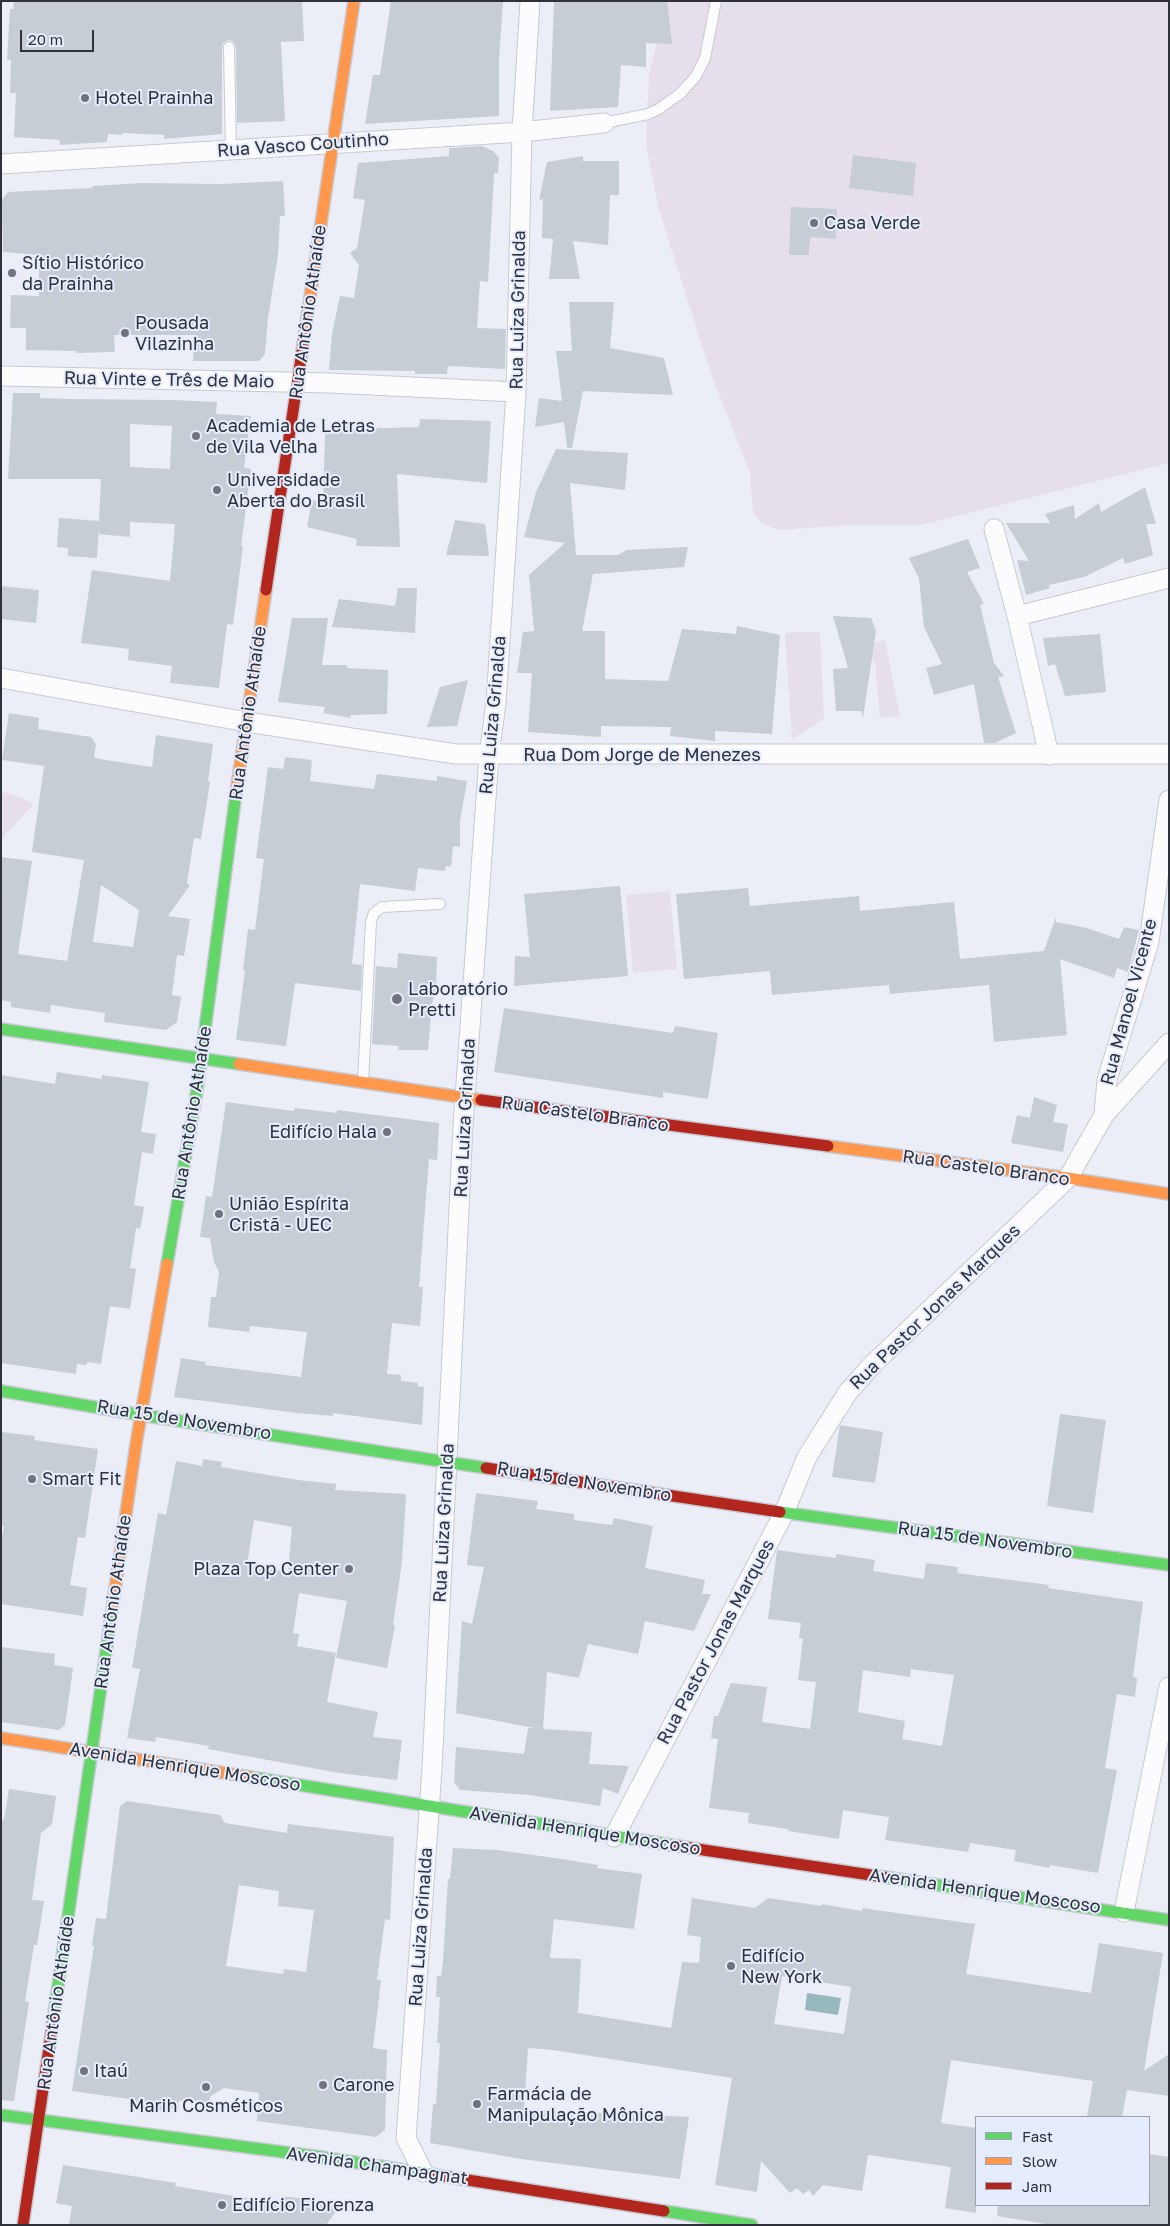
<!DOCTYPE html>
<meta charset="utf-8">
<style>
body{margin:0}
#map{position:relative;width:1170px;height:2226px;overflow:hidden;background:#ebeef7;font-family:"Golos Text",sans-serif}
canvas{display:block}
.frame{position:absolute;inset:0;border:2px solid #2f323a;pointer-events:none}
.legend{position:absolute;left:975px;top:2116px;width:175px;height:90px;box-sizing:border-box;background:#e5ecfd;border:1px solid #9ca2af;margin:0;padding:6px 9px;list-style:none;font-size:15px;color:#2f323a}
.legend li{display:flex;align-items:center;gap:10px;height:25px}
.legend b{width:25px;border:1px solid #9ca2af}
.scale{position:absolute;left:20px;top:30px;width:74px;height:22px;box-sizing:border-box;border:2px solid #2f323a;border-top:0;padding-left:6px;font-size:15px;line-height:18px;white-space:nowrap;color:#2f323a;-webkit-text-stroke:4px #e5ecfd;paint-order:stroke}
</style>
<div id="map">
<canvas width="1170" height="2226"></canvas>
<div class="frame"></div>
<ul class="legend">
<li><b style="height:6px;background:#63d668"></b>Fast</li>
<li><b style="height:6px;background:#ff974d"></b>Slow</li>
<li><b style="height:6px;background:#b3261e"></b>Jam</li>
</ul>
<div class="scale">20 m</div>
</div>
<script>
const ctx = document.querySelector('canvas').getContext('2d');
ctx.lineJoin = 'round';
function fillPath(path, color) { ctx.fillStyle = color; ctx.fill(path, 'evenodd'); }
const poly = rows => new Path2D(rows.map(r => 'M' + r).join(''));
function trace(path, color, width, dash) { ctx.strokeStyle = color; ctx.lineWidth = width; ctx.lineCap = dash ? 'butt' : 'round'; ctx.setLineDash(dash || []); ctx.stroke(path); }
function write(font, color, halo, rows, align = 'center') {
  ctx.font = font + ' "Golos Text",sans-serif'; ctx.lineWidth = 4; ctx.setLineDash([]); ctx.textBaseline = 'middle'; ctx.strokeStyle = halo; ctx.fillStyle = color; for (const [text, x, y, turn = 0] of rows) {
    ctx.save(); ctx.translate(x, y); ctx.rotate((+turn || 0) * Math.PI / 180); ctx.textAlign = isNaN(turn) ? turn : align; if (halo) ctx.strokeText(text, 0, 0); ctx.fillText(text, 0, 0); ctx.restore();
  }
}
const green = poly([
 [666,1,1169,1,1169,463,921,525,849,525,779,530,763,524,753,513,750,473,711,374,659,210,646,144,649,74,666,10],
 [791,632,820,632,824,719,792,739,785,634],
 [885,640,900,716,880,718,875,661,846,658,846,651],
 [1,792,12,794,34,804,1,839],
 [670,891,677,969,633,973,626,895]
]);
const water = poly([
 [807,1993,841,1998,838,2015,805,2010]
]);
const building = poly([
 [14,1,302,1,304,41,281,42,285,121,237,123,236,47,233,41,228,40,223,43,222,47,222,134,164,139,164,135,122,133,122,135,108,134,107,142,59,145,60,140,14,137,16,93,10,93,11,60,7,60,10,9,13,9],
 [391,1,503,1,499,60,499,116,365,124,373,75,380,75],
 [554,1,667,1,672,44,646,43,646,67,621,65,618,107,550,111],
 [482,146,493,151,499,158,498,173,494,173,488,282,480,281,477,328,506,329,505,369,448,366,447,374,415,374,415,371,329,370,332,334,340,296,354,298,359,265,350,253,357,248,365,200,353,198,358,163,449,156,449,148],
 [853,155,916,163,913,196,849,188],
 [583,156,583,161,619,161,619,195,610,195,608,245,573,241,580,279,549,279,553,239,542,238,543,199,539,200,547,162],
 [283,181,285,216,280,216,278,255,268,318,265,354,259,361,193,361,194,335,114,335,115,352,76,353,76,351,26,350,26,328,10,328,11,295,39,296,39,255,3,252,2,200,8,192,93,188,92,186,142,183,221,184],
 [791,207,837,209,836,239,810,237,809,255,789,255],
 [569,302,614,302,610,348,664,358,673,395,583,391,572,448,567,448,564,422,535,427,539,398,562,401,556,351,572,351],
 [13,393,40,393,40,398,68,399,173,400,217,402,216,414,251,416,244,468,251,469,241,546,243,546,233,625,227,624,219,688,170,683,172,666,128,660,129,649,81,643,92,570,170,581,175,524,130,522,130,537,98,534,99,526,97,558,68,556,68,548,57,547,59,518,99,521,101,479,8,479],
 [130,424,172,426,170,469,130,467],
 [420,419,491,421,487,483,397,474,400,547,356,546,357,539,307,527,312,500,323,503,325,433,352,425,352,429,419,427],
 [556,449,628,453,625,490,570,483,576,555,618,555,627,550,688,547,684,567,593,574,582,631,605,631,605,679,668,681,682,629,736,634,737,626,780,635,772,734,715,731,715,741,670,736,671,727,601,726,601,737,528,732,532,673,517,673,523,632,534,631,529,575,565,543,524,537,536,492],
 [1145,487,1156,524,1146,524,1153,555,1125,564,1123,558,1084,577,1049,585,1050,588,1026,595,1017,560,1029,561,1006,523,1050,523,1045,514,1074,505,1075,519,1099,503,1101,512],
 [455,520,485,524,489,556,446,555],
 [968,539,980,568,967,572,984,604,980,605,994,663,1004,676,998,677,1016,733,995,743,984,743,974,684,934,695,926,668,942,664,924,627,919,579,909,558],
 [1,586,39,590,36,623,1,619],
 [398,588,417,588,415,633,332,627,339,599,395,606],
 [833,616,871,618,876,631,863,718,861,711,836,711,833,669,848,668],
 [292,618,328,618,322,665,347,665,347,668,388,670,387,714,351,715,350,718,323,713,325,707,278,702],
 [1100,634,1106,692,1065,696,1055,664,1048,666,1043,638],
 [468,680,457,726,427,727,440,687],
 [9,713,39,718,38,729,91,737,96,744,94,757,99,759,152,767,156,735,213,744,208,781,210,782,201,839,194,838,187,883,190,885,168,916,190,919,184,956,177,955,172,995,181,997,177,1022,166,1030,104,1022,105,1013,51,1005,50,1013,11,1007,11,1002,1,1000,1,857,32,861,18,954,67,961,84,860,32,852,44,766,2,760],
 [101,885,139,910,133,947,93,942],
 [285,757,312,760,310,781,374,789,377,774,437,781,437,776,467,781,460,821,460,847,453,846,451,867,446,866,445,871,418,868,415,891,360,884,352,964,362,965,361,991,295,983,286,1046,236,1040,245,970,243,970,248,929,255,930,264,859,256,858,268,767,283,769],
 [620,886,628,976,514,986,515,956,530,957,524,894],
 [748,888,750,906,859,896,860,911,954,902,960,959,1044,951,1056,917,1056,922,1087,928,1119,939,1124,927,1139,930,1128,972,1117,968,1114,978,1060,959,1067,1035,994,1042,989,985,890,994,889,985,772,995,770,971,684,979,676,894],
 [398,953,437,957,436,986,432,1004,428,1050,398,1050,399,1046,372,1044,376,966,397,968],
 [504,1008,673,1033,675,1026,718,1033,708,1099,663,1092,663,1098,494,1072],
 [57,1072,102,1079,102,1075,149,1082,141,1132,156,1134,153,1154,142,1152,134,1205,144,1207,140,1229,136,1228,130,1268,136,1269,130,1309,110,1306,101,1364,87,1362,87,1365,77,1364,76,1374,1,1363,1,1075,55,1084],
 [1034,1097,1057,1105,1053,1122,1068,1124,1063,1152,1011,1143,1017,1115,1030,1118],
 [226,1102,294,1111,295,1108,337,1113,337,1110,439,1123,437,1160,429,1159,419,1287,423,1287,420,1326,392,1323,387,1374,401,1375,401,1381,418,1383,418,1386,424,1387,422,1425,333,1413,333,1416,297,1413,174,1397,181,1358,206,1362,205,1365,301,1377,307,1332,250,1326,249,1332,208,1327,211,1297,216,1297,219,1272,214,1262,210,1238,200,1237,206,1196,212,1197],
 [1060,1414,1106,1420,1093,1513,1047,1506],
 [840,1425,883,1432,875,1483,832,1477],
 [1,1432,35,1436,34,1440,98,1449,85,1538,78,1537,70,1585,87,1588,83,1616,1,1604,1,1543,4,1526,1,1525],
 [203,1459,222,1462,221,1467,298,1480,336,1484,335,1490,406,1494,402,1562,393,1625,395,1626,387,1668,336,1658,347,1601,299,1593,293,1633,299,1634,297,1646,336,1653,327,1702,378,1712,373,1737,402,1740,397,1780,339,1773,208,1749,209,1746,156,1737,155,1742,127,1738,140,1669,132,1668,158,1513,166,1515,176,1461,202,1466],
 [254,1520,292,1527,288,1572,247,1565],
 [476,1493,538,1501,536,1509,574,1514,574,1520,612,1525,614,1518,653,1526,645,1568,705,1580,702,1594,711,1594,694,1631,645,1621,638,1654,588,1644,579,1678,547,1672,543,1729,592,1732,589,1764,629,1766,618,1794,603,1788,600,1806,530,1795,460,1790,454,1782,456,1747,524,1754,528,1728,534,1728,456,1713,462,1621,472,1624,484,1567,467,1565],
 [777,1550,836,1558,836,1554,875,1560,873,1571,924,1579,926,1563,958,1567,957,1573,1049,1585,1048,1588,1143,1602,1133,1677,1137,1678,1135,1697,1117,1694,1105,1768,1117,1770,1098,1873,1050,1865,1049,1868,1014,1861,1016,1850,970,1843,968,1852,885,1840,889,1817,843,1810,839,1839,788,1831,788,1829,748,1823,749,1813,709,1808,718,1739,711,1738,714,1716,718,1716,731,1683,767,1687,762,1722,810,1729,816,1682,798,1680,803,1639,799,1638,801,1623,768,1619],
 [911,1669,954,1675,942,1746,902,1739,905,1721,858,1712,863,1670,910,1677],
 [1,1647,55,1654,54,1665,73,1668,65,1725,59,1730,1,1722],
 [9,1789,56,1796,52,1824,41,1833,32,1900,44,1901,37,1945,34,1945,25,2001,29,2002,14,2101,1,2100,1,1819,4,1820],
 [127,1801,220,1815,225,1823,287,1833,288,1824,394,1837,390,1920,385,1919,377,1980,381,1980,373,2048,387,2050,385,2130,376,2137,257,2121,259,2093,224,2088,211,2096,208,2103,179,2101,178,2110,168,2108,167,2112,144,2108,144,2105,135,2103,136,2100,72,2091,94,1946,92,1946,96,1918,106,1919,120,1806],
 [239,1885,279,1891,278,1906,314,1910,306,1972,284,1969,283,1974,226,1966],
 [453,1848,497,1850,562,1859,598,1865,597,1868,642,1874,634,1929,554,1919,550,1958,581,1959,578,2013,671,2028,682,1962,699,1963,701,1937,687,1935,692,1898,755,1908,768,1898,822,1906,822,1904,862,1911,862,1908,975,1924,966,1974,1091,1993,1099,1943,1163,1953,1144,2071,1169,2054,1169,2096,1127,2090,1122,2117,1087,2117,1093,2081,951,2060,941,2123,976,2128,976,2213,945,2208,951,2167,868,2155,862,2191,823,2185,813,2196,809,2190,803,2194,797,2188,790,2193,761,2161,757,2192,715,2185,732,2078,553,2050,528,2048,524,2109,689,2117,680,2179,521,2159,430,2143,433,2104,436,2104,440,2043,437,2043,440,1997,436,1997,437,1976,441,1976,443,1962,448,1879,450,1879],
 [782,1976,851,1987,844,2034,774,2024],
 [1149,2154,1169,2157,1169,2225,1052,2225,997,2216,998,2205,1149,2205],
 [63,2165,176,2183,175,2186,280,2204,281,2196,323,2201,337,2210,326,2225,69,2225,72,2206,56,2203]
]);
const lane = poly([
 [229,47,231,151],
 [604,123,648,114,659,109,681,93,696,76,705,58,716,1],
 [363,1082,371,922,374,913,382,907,440,904]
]);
const street = poly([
 [1,164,522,132,604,123],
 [1,376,330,383,516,392],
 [994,529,1017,616,1049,755],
 [1017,616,1169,578],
 [1,678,247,722,456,754,1169,754],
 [1104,1115,1107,1080,1149,942,1169,800],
 [614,1837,784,1513,807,1457,848,1392,873,1364,1068,1178,1104,1115,1169,1043],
 [1124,1912,1169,1687],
 [423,2172,406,2138,432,1769,463,1126,489,755,496,703,516,392,522,132,530,1]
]);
const fast = poly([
 [1,1029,239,1064],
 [167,1264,197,1090,236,793],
 [1,1391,141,1415,486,1468],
 [780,1512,1169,1565],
 [250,1777,677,1846],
 [884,1877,1169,1920],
 [53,2021,113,1603],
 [1,2115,321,2157,436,2175],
 [664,2211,752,2225]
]);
const slow = poly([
 [304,338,354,1],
 [236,793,266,590],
 [239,1064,481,1100],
 [828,1146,1068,1178,1169,1194],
 [113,1603,136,1444,167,1264],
 [1,1738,250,1777]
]);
const jam = poly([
 [266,590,304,338],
 [481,1100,828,1146],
 [486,1468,780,1512],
 [677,1846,884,1877],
 [436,2175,664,2211],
 [23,2225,53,2021]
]);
const markers = [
 [85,98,5,"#71747c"],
 [814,223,5,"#71747c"],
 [12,273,5,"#71747c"],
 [125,333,5,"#71747c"],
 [196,436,5,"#71747c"],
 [217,490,5,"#71747c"],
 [397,999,6,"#71747c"],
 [387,1132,5,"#71747c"],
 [219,1214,5,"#71747c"],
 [32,1479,5,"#71747c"],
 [349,1569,5,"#71747c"],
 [731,1966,5,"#71747c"],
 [84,2071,5,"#71747c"],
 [323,2085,5,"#71747c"],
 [206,2087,5,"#71747c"],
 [477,2104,5,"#71747c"],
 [222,2205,5,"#71747c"]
];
const poiNames = [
 ["Hotel Prainha",95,98],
 ["Casa Verde",824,223],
 ["Sítio Histórico",22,263],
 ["da Prainha",22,284],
 ["Pousada",135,323],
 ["Vilazinha",135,344],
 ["Academia de Letras",206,426],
 ["de Vila Velha",206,447],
 ["Universidade",227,480],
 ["Aberta do Brasil",227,501],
 ["Laboratório",408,989],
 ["Pretti",408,1010],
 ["Edifício Hala",377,1132,"right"],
 ["União Espírita",229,1204],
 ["Cristã - UEC",229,1225],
 ["Smart Fit",42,1479],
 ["Plaza Top Center",339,1569,"right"],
 ["Edifício",741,1956],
 ["New York",741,1977],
 ["Itaú",94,2071],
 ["Carone",333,2085],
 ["Farmácia de",487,2094],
 ["Manipulação Mônica",487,2115],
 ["Marih Cosméticos",206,2106,"center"],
 ["Edifício Fiorenza",232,2205]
];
const streetNames = [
 ["Rua Vasco Coutinho",303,145,-4],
 ["Rua Luiza Grinalda",518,310,-89],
 ["Rua Antônio Athaíde",308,312,-82],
 ["Rua Vinte e Três de Maio",169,380,1],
 ["Rua Antônio Athaíde",248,713,-82],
 ["Rua Luiza Grinalda",493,715,-85],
 ["Rua Dom Jorge de Menezes",642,755],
 ["Rua Manoel Vicente",1129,1002,-75],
 ["Rua Antônio Athaíde",192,1113,-81],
 ["Rua Castelo Branco",585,1114,8],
 ["Rua Luiza Grinalda",465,1118,-87],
 ["Rua Castelo Branco",986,1168,8],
 ["Rua Pastor Jonas Marques",935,1307,-44],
 ["Rua 15 de Novembro",184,1420,9],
 ["Rua 15 de Novembro",584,1482,9],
 ["Rua Luiza Grinalda",444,1523,-87],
 ["Rua 15 de Novembro",985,1540,8],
 ["Rua Antônio Athaíde",113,1602,-82],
 ["Rua Pastor Jonas Marques",716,1642,-62],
 ["Avenida Henrique Moscoso",185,1767,9],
 ["Avenida Henrique Moscoso",585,1831,9],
 ["Avenida Henrique Moscoso",985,1891,8],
 ["Rua Luiza Grinalda",421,1927,-86],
 ["Rua Antônio Athaíde",56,2003,-82],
 ["Avenida Champagnat",377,2166,8]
];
fillPath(green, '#e7deeb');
fillPath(water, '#98b8bf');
fillPath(building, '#c6cdd5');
trace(lane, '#c7cad2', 12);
trace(street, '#c7cad2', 21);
trace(fast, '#c7cad2', 14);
trace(slow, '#c7cad2', 14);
trace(jam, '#c7cad2', 14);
trace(lane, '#fcfcfe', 10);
trace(street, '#fcfcfe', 19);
trace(fast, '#63d668', 11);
trace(slow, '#ff974d', 11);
trace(jam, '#b3261e', 11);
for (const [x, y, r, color] of markers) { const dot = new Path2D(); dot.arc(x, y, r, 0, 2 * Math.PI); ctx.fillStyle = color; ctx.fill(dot); trace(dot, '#e5ecfd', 2); }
write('18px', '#2f323a', '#e5ecfd', poiNames, 'left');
write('18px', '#2f323a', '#e5ecfd', streetNames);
</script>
